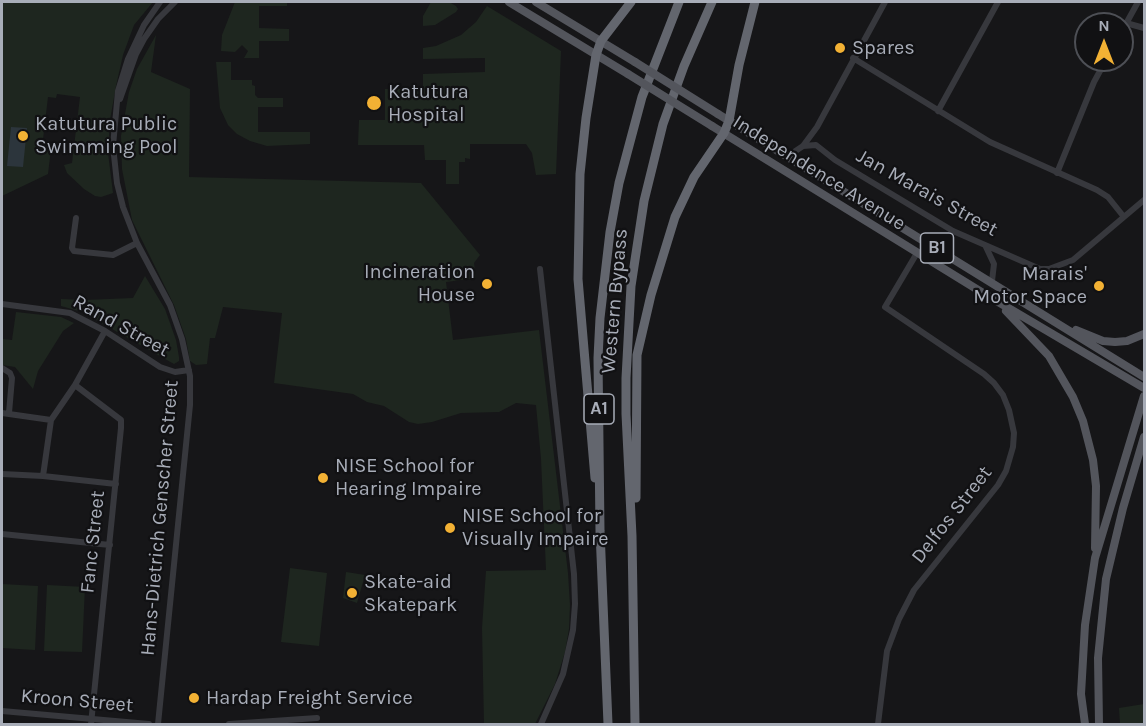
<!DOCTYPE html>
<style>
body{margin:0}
#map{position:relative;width:1146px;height:726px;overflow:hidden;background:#161618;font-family:Karla,sans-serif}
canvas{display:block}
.frame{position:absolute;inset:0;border:3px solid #a8adb8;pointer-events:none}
.north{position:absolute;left:1074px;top:12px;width:60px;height:60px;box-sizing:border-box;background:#111113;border:2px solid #4d4f55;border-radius:50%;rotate:0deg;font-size:16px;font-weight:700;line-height:24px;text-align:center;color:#a8adb8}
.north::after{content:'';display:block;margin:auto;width:21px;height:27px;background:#f2b134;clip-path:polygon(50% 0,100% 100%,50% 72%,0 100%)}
</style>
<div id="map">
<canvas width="1146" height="726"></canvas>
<div class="frame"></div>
<div class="north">N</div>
</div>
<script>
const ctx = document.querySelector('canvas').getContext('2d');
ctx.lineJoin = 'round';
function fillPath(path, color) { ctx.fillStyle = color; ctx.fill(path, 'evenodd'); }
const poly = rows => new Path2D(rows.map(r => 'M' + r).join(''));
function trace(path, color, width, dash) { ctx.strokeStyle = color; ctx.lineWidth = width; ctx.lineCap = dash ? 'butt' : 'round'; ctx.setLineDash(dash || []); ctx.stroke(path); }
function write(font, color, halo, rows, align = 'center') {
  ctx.font = font + ' Karla,sans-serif'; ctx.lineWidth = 4.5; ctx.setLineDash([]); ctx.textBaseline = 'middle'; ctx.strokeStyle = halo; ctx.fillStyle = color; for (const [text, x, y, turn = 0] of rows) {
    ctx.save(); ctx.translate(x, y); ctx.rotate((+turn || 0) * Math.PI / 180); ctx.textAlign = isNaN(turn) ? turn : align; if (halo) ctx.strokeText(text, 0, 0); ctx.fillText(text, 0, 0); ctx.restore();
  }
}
const green = poly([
 [2,2,153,2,134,25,123,55,116,86,110,120,108,153,113,193,101,197,95,196,84,189,67,173,64,165,72,163,80,97,57,94,56,98,48,97,42,148,51,149,48,174,2,196],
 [235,2,287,2,287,6,259,6,259,28,289,29,289,41,259,41,259,58,244,58,248,51,242,45,235,52,221,51,222,35],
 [431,2,449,2,456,6,458,9,456,12,435,25,423,26,423,16],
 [487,6,561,51,556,174,536,175,532,153,526,144,470,144,470,159,465,158,465,162,459,162,459,184,446,184,446,160,425,160,424,145,358,145,359,120,385,120,385,89,423,89,423,74,485,72,485,58,423,59,423,48,436,46,461,35,476,22],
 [156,35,151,72,190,89,189,177,421,183,480,255,474,263,476,278,446,282,453,340,539,330,568,573,570,605,569,629,565,652,555,684,535,724,484,724,482,628,486,571,546,570,541,459,536,405,516,403,499,412,461,413,432,422,418,424,409,422,384,406,367,402,353,394,274,383,282,313,223,307,215,338,210,338,207,364,196,365,190,361,186,339,174,305,132,220,122,169,121,136,129,92,137,69],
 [216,62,231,62,231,80,252,80,252,85,255,86,255,95,258,98,283,98,283,107,258,107,258,132,310,132,310,144,267,146,250,141,237,134,228,125,220,108],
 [145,276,165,309,176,340,179,357,179,361,174,364,82,312,61,306,61,299,85,300,133,298],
 [16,312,61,317,74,323,63,331,38,371,33,389,15,367,2,365,2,339,12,340],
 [290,568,327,573,319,646,281,642],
 [346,572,365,575,357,603,343,598],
 [2,584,38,586,35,650,2,648],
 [47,585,85,587,82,652,44,651],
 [1144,704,1144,724,1120,724,1119,708]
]);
const water = poly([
 [11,127,27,128,23,167,7,166]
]);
const minor = poly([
 [1126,23,1144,28],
 [1122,31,1138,2],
 [853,58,990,142,1097,190,1108,197,1124,217],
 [120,99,136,54,144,39,158,19,175,2],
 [938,111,998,2],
 [803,146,816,145,835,160,953,231,1040,269,1049,269,1073,260,1144,200],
 [788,156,803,146,817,127,885,2],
 [1057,173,1094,82,1106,60],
 [76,218,72,248,74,251,113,255,137,243],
 [986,247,994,264,992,281],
 [540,269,574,574,575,604,573,630,563,674,541,724],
 [2,304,70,313,105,331,160,367,175,372,189,370],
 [2,368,10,373,12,378,9,413],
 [75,385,121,420,121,428,91,724],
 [2,413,51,420],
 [2,474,43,476,116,484],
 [43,476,51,420,75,385,105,331],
 [2,534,110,545],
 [2,711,149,724],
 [158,724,190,405,190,376,182,339,170,305,137,243,123,207,117,183,113,146,118,91,128,59,144,25,160,2],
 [229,724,317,718],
 [878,724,887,651,899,619,914,590,998,485,1006,471,1013,447,1014,433,1009,410,1003,395,994,383,984,374,885,307,917,253]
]);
const major = poly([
 [509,2,628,74],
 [536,2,635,62],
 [718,114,1144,377],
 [712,126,983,293,1144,388],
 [1006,311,1049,356,1073,397,1083,421,1093,460,1096,486,1095,548],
 [1076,330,1103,341,1115,342,1127,341,1144,334],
 [1085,724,1081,694,1085,625,1095,558,1144,396],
 [1099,724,1098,658,1106,579,1123,508,1144,437]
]);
const highway = poly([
 [595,478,578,279,580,174,586,118,596,55,601,41,631,2],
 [636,498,637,355,651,295,675,217,694,177,724,133,729,121,739,65,755,2],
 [608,724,600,531,598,358,600,318,610,232,619,183,642,97,679,2],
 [635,724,632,536,626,414,626,378,631,286,644,201,663,124,684,66,712,2]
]);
const majorBridge = poly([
 [635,62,718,114],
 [628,74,712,126]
]);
const markers = [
 [840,48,6,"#f2b134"],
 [374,103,8,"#f2b134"],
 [23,136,6,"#f2b134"],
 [487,284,6,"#f2b134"],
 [1099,286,6,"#f2b134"],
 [323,478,6,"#f2b134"],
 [450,528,6,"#f2b134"],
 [352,593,6,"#f2b134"],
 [194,698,6,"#f2b134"]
];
const shields = [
 [937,248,33],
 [599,409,30]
];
const shieldNames = [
 ["B1",937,248],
 ["A1",599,409]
];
const poiNames = [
 ["Spares",852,48],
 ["Katutura",388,92],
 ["Hospital",388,115],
 ["Katutura Public",35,124],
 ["Swimming Pool",35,147],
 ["Incineration",475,272,"right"],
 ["House",475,295,"right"],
 ["Marais'",1087,274,"right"],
 ["Motor Space",1087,297,"right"],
 ["NISE School for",335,466],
 ["Hearing Impaire",335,489],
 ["NISE School for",462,516],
 ["Visually Impaire",462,539],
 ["Skate-aid",364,582],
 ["Skatepark",364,605],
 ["Hardap Freight Service",206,698]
];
const streetNames = [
 ["Independence Avenue",819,173,32],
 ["Jan Marais Street",927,193,29],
 ["Western Bypass",615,301,-85],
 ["Rand Street",121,326,29],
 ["Delfos Street",952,515,-52],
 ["Hans-Dietrich Genscher Street",160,518,-85],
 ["Fanc Street",93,542,-84],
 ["Kroon Street",77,701,5]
];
fillPath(green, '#1e261f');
fillPath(water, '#2c353c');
trace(minor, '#37383d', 6);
trace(major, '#53555c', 8);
trace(highway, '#63666e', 9);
trace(majorBridge, '#53555c', 8);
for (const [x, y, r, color] of markers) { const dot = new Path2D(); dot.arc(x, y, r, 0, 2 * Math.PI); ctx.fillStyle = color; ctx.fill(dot); trace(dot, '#111113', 2); }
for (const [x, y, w] of shields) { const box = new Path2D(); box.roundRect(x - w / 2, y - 15, w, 30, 4.5); ctx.fillStyle = '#111113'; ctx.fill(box); trace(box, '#a8adb8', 1.5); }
write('bold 18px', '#a8adb8', null, shieldNames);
write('20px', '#a8adb8', '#111113', poiNames, 'left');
write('20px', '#a8adb8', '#111113', streetNames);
</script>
